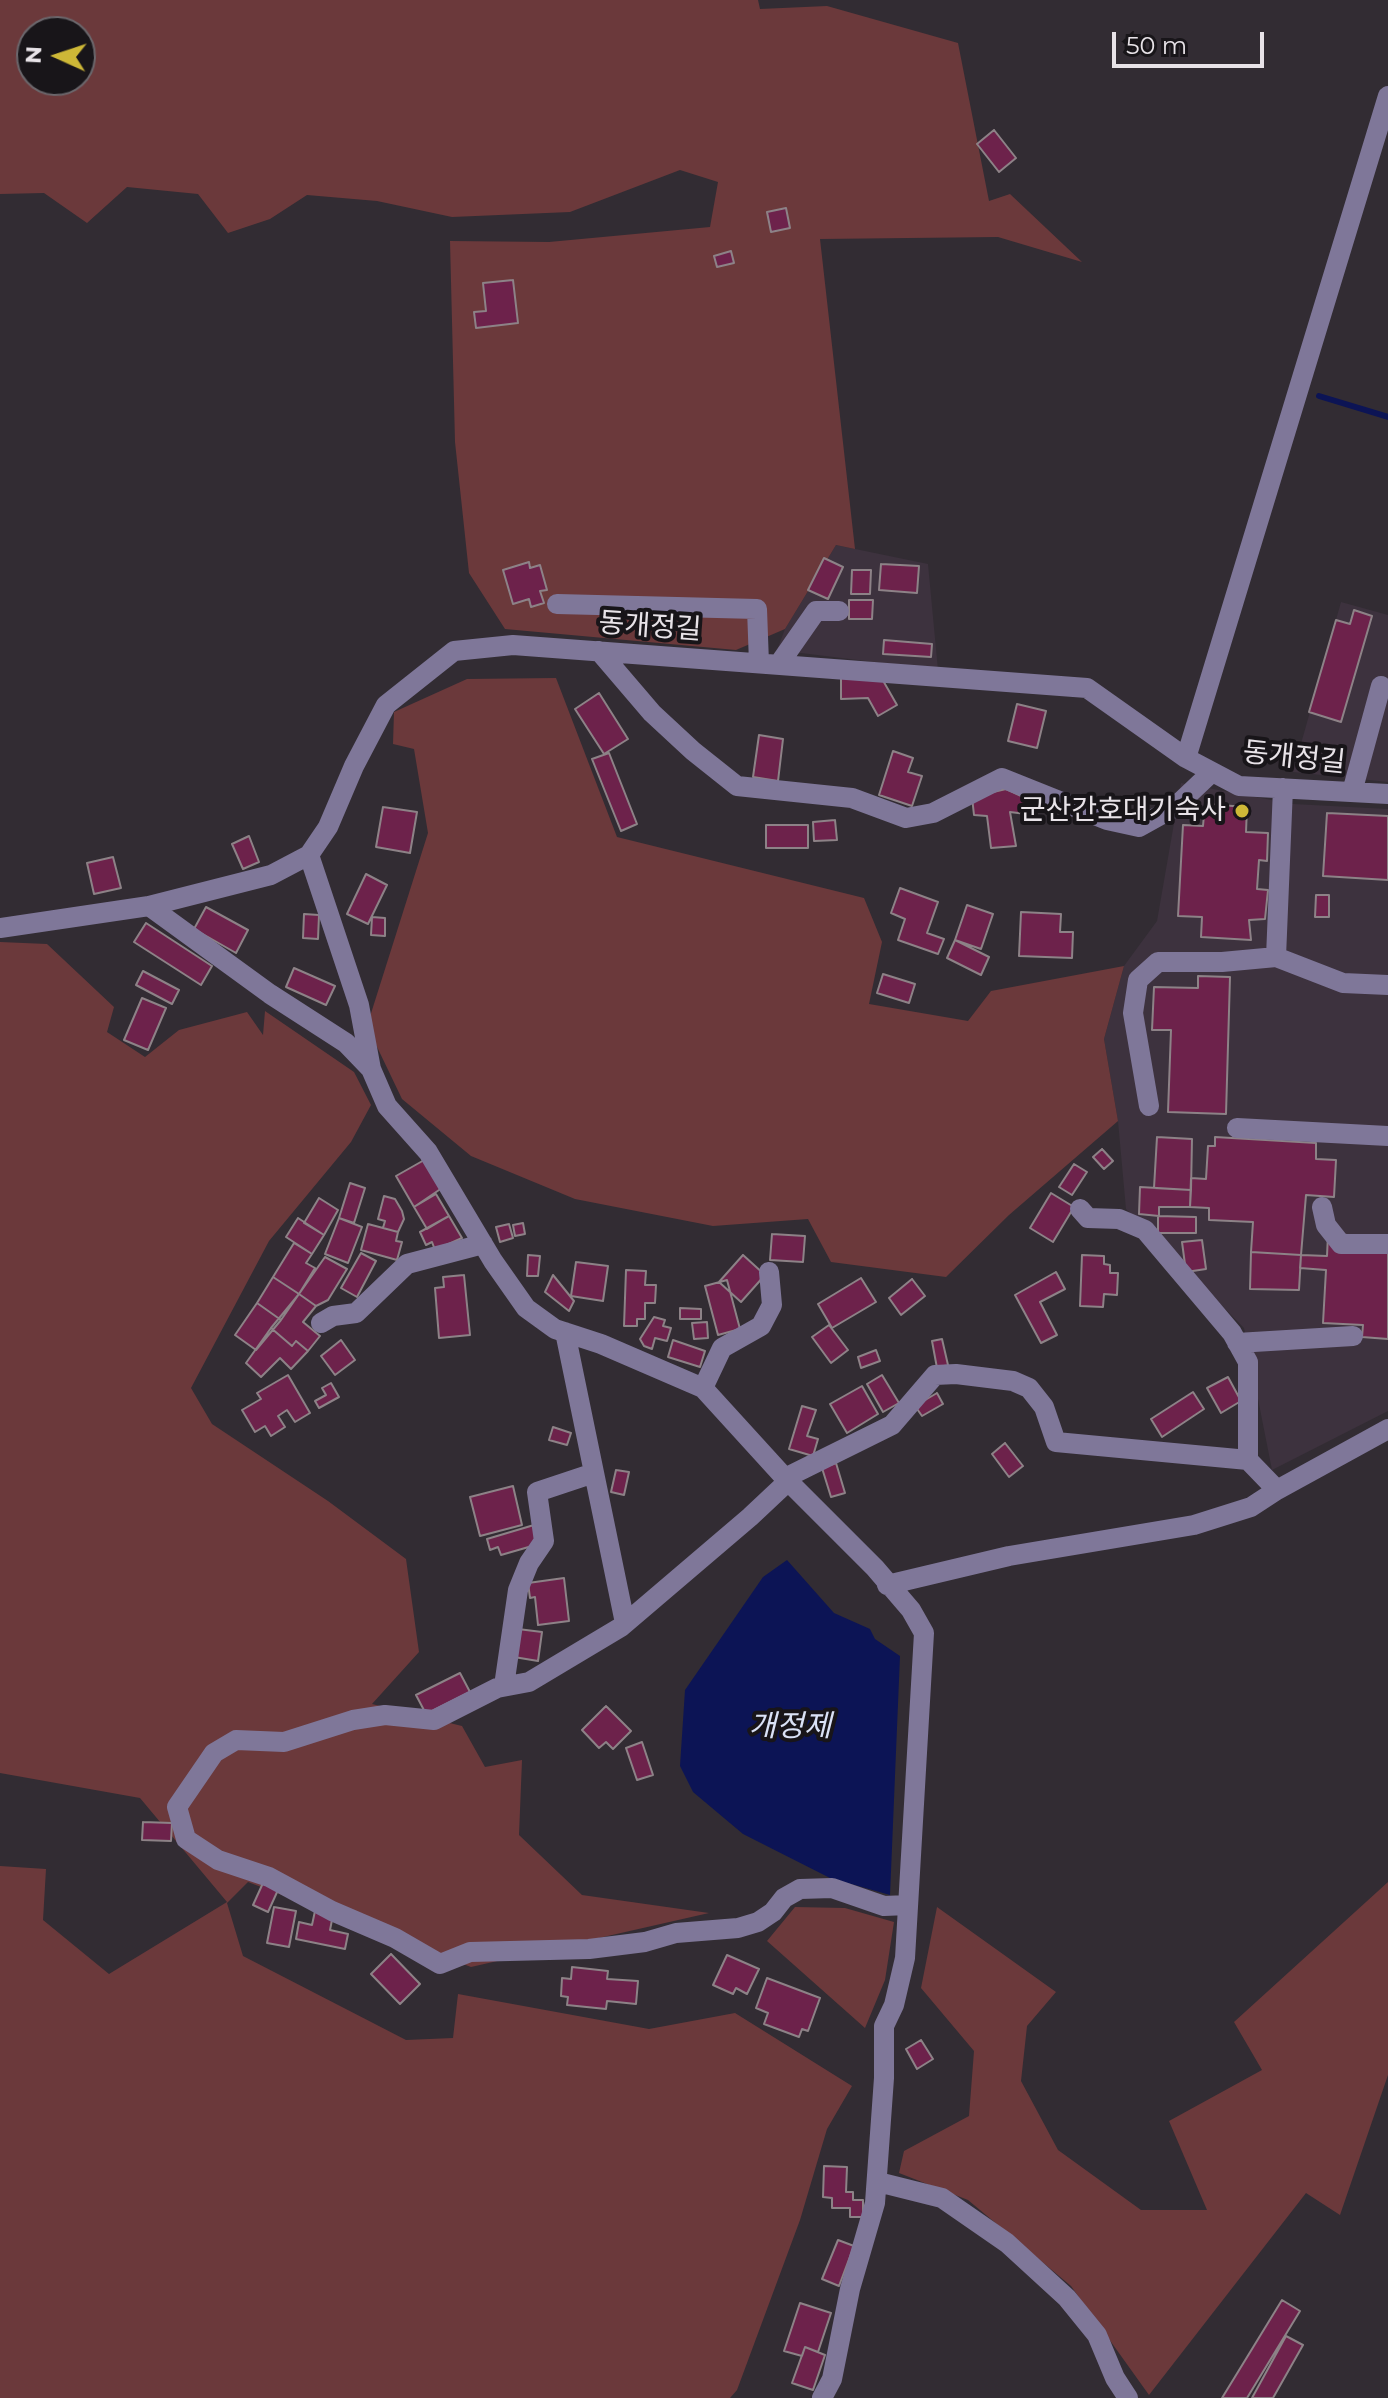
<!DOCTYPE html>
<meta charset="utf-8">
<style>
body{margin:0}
#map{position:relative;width:1388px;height:2398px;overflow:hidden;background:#322c33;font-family:Montserrat,sans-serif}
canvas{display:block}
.north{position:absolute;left:16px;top:16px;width:80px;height:80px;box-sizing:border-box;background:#181519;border:2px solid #6b676c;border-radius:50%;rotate:273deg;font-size:22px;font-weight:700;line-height:32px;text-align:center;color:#e8e3e8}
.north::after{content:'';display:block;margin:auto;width:28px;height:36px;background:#ceb837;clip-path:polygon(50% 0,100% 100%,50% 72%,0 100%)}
.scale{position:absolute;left:1112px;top:32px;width:152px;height:36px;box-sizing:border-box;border:4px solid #e8e3e8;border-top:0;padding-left:10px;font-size:24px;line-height:28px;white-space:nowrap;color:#e8e3e8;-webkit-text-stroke:6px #181519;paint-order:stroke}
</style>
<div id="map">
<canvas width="1388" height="2398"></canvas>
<div class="north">N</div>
<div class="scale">50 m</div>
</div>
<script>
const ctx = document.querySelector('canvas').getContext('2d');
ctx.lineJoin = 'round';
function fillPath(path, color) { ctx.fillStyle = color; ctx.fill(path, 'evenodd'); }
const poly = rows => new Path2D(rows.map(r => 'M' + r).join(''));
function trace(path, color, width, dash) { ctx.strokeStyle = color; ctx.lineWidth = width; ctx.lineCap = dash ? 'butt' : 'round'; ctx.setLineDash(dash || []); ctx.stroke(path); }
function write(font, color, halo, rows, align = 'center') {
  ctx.font = font + ' Montserrat,"Noto Sans KR",sans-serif'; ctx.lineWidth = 8; ctx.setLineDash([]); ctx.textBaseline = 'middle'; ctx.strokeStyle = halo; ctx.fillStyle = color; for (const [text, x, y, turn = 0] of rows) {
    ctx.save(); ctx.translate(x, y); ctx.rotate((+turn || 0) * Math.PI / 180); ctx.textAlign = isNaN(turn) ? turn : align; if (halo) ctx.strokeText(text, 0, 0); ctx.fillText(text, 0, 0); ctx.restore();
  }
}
const built = poly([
 [836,545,928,564,938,670,777,650,785,629],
 [1341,602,1388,615,1388,782,1293,772],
 [1181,783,1293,804,1388,809,1388,1411,1272,1470,1244,1328,1126,1209,1118,1121,1104,1039,1124,966,1157,921]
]);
const green = poly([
 [0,0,758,0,760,9,827,6,958,43,989,201,1010,194,1082,262,998,237,820,239,855,549,836,545,785,629,736,650,505,629,469,573,455,442,450,241,549,242,710,227,718,182,680,170,570,212,452,217,377,201,307,195,270,219,228,233,198,194,127,187,87,223,44,193,0,194],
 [32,32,80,32,80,80,32,80],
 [556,678,617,837,864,898,882,942,869,1004,968,1021,991,991,1124,966,1104,1039,1118,1121,1009,1215,946,1277,831,1262,808,1219,713,1226,575,1199,471,1156,402,1099,367,1026,428,833,414,749,393,744,394,712,467,679],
 [0,942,47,944,114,1007,107,1032,145,1057,179,1030,247,1012,263,1035,265,1011,354,1072,371,1105,351,1142,269,1241,191,1388,212,1424,328,1501,406,1559,419,1652,372,1704,462,1726,485,1767,522,1760,519,1835,582,1895,709,1913,471,1967,248,1882,227,1903,243,1956,406,2040,453,2038,458,1994,649,2029,735,2013,852,2086,827,2129,800,2220,737,2390,730,2398,0,2398,0,1866,46,1869,43,1920,109,1974,227,1902,140,1798,0,1773],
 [1388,1882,1388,2075,1340,2215,1306,2193,1149,2395,1071,2286,968,2200,899,2173,904,2151,969,2116,974,2051,921,1988,937,1907,1056,1992,1027,2026,1021,2081,1058,2150,1141,2210,1207,2210,1169,2121,1262,2070,1234,2022],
 [795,1907,845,1908,894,1922,885,1980,865,2028,767,1941]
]);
const water = poly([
 [787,1560,834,1613,870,1629,875,1639,900,1656,890,1895,830,1878,743,1834,693,1792,680,1766,685,1690,763,1577]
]);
const stream = poly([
 [1319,396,1388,417]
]);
const building = poly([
 [994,130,1016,158,999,172,977,144,994,130],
 [786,208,790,228,771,232,767,212,786,208],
 [731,251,734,263,717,267,714,256,731,251],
 [513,280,518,323,476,328,474,312,486,311,483,283,513,280],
 [824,558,843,567,828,599,808,590,824,558],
 [529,562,530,568,540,565,547,590,540,591,544,603,531,607,529,599,513,604,503,570,529,562],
 [881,564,919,566,917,593,879,590,881,564],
 [852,570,871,570,870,594,851,594,852,570],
 [849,600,873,600,872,619,849,619,849,600],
 [1354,610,1372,616,1341,722,1309,712,1336,620,1350,624,1354,610],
 [884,640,932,644,931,657,883,654,884,640],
 [841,677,881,677,897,705,878,716,868,698,841,699,841,677],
 [599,693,628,739,604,754,575,709,599,693],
 [1017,704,1046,711,1037,748,1008,741,1017,704],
 [759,735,783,739,778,781,753,777,759,735],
 [893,751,913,758,908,772,922,776,912,806,879,795,893,751],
 [609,753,637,824,621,831,592,759,609,753],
 [1006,789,1032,801,1026,814,1010,812,1016,846,991,848,987,816,974,815,972,797,1006,789],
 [1205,804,1247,807,1246,832,1268,833,1267,861,1259,860,1257,889,1268,890,1265,919,1249,920,1251,940,1201,937,1202,917,1178,916,1183,825,1203,826,1205,804],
 [383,807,417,812,410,853,376,847,383,807],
 [1327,813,1388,816,1388,880,1323,876,1327,813],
 [835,820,837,840,814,841,813,822,835,820],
 [766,825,808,825,808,848,766,848,766,825],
 [249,836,259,862,243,869,232,844,249,836],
 [113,857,121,888,94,894,87,863,113,857],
 [366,874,387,885,368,924,347,914,366,874],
 [900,888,938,902,927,933,944,939,938,954,898,940,905,919,891,913,900,888],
 [1316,895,1329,895,1329,917,1315,917,1316,895],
 [967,905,993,914,981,949,955,940,967,905],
 [206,907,248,930,236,953,194,929,206,907],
 [1021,912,1061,914,1060,932,1073,932,1072,958,1019,956,1021,912],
 [304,914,319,915,318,939,303,938,304,914],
 [372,917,385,918,385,936,371,935,372,917],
 [146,923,212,966,201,985,134,942,146,923],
 [955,940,989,957,981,975,947,958,955,940],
 [294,968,335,986,326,1005,286,987,294,968],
 [143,971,179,990,172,1004,136,985,143,971],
 [883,974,915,984,909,1003,877,993,883,974],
 [1198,976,1230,977,1226,1114,1168,1112,1171,1030,1152,1030,1154,987,1198,988,1198,976],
 [142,998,166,1008,148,1050,124,1040,142,998],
 [1157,1137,1192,1139,1191,1190,1154,1188,1157,1137],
 [1215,1137,1316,1143,1316,1159,1336,1160,1334,1197,1306,1195,1301,1255,1251,1252,1253,1222,1209,1220,1209,1208,1190,1207,1191,1178,1206,1179,1208,1146,1215,1146,1215,1137],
 [1102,1149,1113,1161,1104,1169,1093,1157,1102,1149],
 [426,1159,442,1188,414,1207,396,1176,426,1159],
 [1074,1164,1087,1172,1072,1195,1059,1187,1074,1164],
 [350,1183,365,1188,354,1223,339,1218,350,1183],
 [1140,1187,1191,1190,1190,1207,1159,1207,1159,1216,1139,1214,1140,1187],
 [1051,1193,1074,1207,1053,1242,1030,1228,1051,1193],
 [436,1194,449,1216,427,1229,414,1207,436,1194],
 [384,1196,395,1199,402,1211,404,1219,398,1232,383,1228,385,1221,378,1219,384,1196],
 [319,1198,338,1210,324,1235,304,1223,319,1198],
 [449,1216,462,1238,435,1250,432,1242,426,1245,420,1232,449,1216],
 [1158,1216,1196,1217,1196,1233,1158,1233,1158,1216],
 [298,1218,324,1235,312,1254,286,1237,298,1218],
 [339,1218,362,1227,348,1263,325,1254,339,1218],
 [523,1223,525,1234,515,1236,513,1225,523,1223],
 [368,1224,398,1232,396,1241,402,1242,397,1260,361,1250,368,1224],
 [509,1224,513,1238,500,1242,496,1227,509,1224],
 [772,1234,805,1236,803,1262,770,1260,772,1234],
 [1328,1234,1388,1237,1388,1339,1362,1337,1363,1325,1323,1323,1326,1270,1300,1268,1301,1255,1327,1256,1328,1234],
 [1202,1240,1206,1269,1186,1272,1182,1242,1202,1240],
 [294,1243,312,1254,306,1263,315,1268,299,1294,273,1277,294,1243],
 [1251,1252,1301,1255,1299,1290,1250,1289,1251,1252],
 [361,1253,376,1261,357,1297,341,1288,361,1253],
 [528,1255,540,1256,538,1276,527,1276,528,1255],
 [743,1255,765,1275,741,1302,719,1282,743,1255],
 [1082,1255,1104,1256,1104,1264,1110,1265,1110,1273,1118,1273,1117,1295,1104,1294,1103,1307,1080,1306,1082,1255],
 [325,1257,347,1269,328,1300,316,1306,299,1294,325,1257],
 [576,1262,608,1266,603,1301,571,1296,576,1262],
 [626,1270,646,1271,645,1285,656,1285,655,1303,645,1303,645,1319,637,1319,637,1326,624,1326,626,1270],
 [1056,1272,1065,1289,1040,1302,1057,1335,1041,1343,1015,1295,1056,1272],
 [464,1275,470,1335,439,1338,435,1288,444,1287,443,1277,464,1275],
 [553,1275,574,1301,569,1311,545,1292,553,1275],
 [273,1277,299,1294,281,1320,257,1303,273,1277],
 [861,1278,876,1302,832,1328,818,1304,861,1278],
 [912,1279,925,1296,901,1315,889,1298,912,1279],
 [727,1280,740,1329,718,1335,705,1286,727,1280],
 [299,1294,316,1306,303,1322,320,1336,308,1351,296,1341,292,1346,271,1328,299,1294],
 [257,1303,281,1320,256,1350,235,1335,257,1303],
 [680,1308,701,1309,701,1319,680,1319,680,1308],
 [654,1317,665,1320,663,1326,671,1328,667,1341,655,1338,652,1349,644,1346,640,1339,654,1317],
 [707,1322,708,1338,694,1339,692,1323,707,1322],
 [829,1325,848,1350,831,1363,812,1337,829,1325],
 [271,1328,292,1346,296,1341,308,1351,291,1369,280,1358,261,1377,246,1363,271,1328],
 [942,1339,948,1365,937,1368,932,1341,942,1339],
 [341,1340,355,1360,335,1375,321,1356,341,1340],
 [673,1340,705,1351,700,1367,668,1357,673,1340],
 [876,1350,880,1361,861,1368,858,1357,876,1350],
 [288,1375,310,1413,295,1422,287,1410,278,1416,285,1427,271,1436,265,1426,255,1432,242,1410,261,1399,257,1393,288,1375],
 [882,1375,899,1403,883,1412,867,1384,882,1375],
 [1228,1377,1241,1401,1221,1413,1207,1388,1228,1377],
 [331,1383,339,1397,319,1408,315,1401,326,1395,322,1388,331,1383],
 [862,1386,878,1414,847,1433,830,1404,862,1386],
 [1193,1392,1204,1409,1162,1437,1151,1419,1193,1392],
 [937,1393,943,1404,922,1416,915,1406,937,1393],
 [802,1406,816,1410,807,1436,818,1439,813,1456,789,1449,802,1406],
 [553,1427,571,1433,567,1445,549,1440,553,1427],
 [1005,1443,1023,1466,1009,1477,992,1454,1005,1443],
 [836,1463,845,1493,831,1497,822,1468,836,1463],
 [616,1470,629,1472,624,1495,611,1492,616,1470],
 [513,1486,522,1525,480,1536,470,1497,513,1486],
 [534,1525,539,1544,501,1555,498,1547,490,1550,487,1539,534,1525],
 [564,1578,569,1621,538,1625,535,1597,530,1598,528,1583,564,1578],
 [518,1629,542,1632,538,1661,514,1657,518,1629],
 [460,1673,470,1692,426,1714,416,1695,460,1673],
 [606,1706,631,1731,613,1749,606,1742,599,1748,582,1730,606,1706],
 [642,1742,653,1775,637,1780,626,1748,642,1742],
 [143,1822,172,1823,171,1841,142,1840,143,1822],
 [263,1883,278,1890,268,1912,253,1905,263,1883],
 [274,1907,296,1911,289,1947,267,1943,274,1907],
 [315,1911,333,1915,330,1930,348,1934,345,1949,296,1939,299,1922,312,1925,315,1911],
 [391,1954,420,1984,400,2004,371,1974,391,1954],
 [727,1955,759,1969,747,1994,736,1988,733,1994,713,1985,727,1955],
 [572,1967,608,1971,607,1979,638,1981,636,2004,607,2001,606,2009,567,2005,568,1997,561,1996,562,1978,571,1979,572,1967],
 [767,1978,820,1998,808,2031,802,2029,799,2037,764,2024,768,2013,756,2008,767,1978],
 [921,2040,933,2059,917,2069,906,2049,921,2040],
 [824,2166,847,2167,846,2192,853,2192,853,2200,863,2200,863,2217,850,2217,850,2208,832,2208,832,2198,823,2197,824,2166],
 [838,2240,854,2246,839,2286,822,2279,838,2240],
 [1282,2300,1300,2311,1247,2398,1222,2398,1282,2300],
 [800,2303,831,2313,818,2352,805,2347,802,2356,784,2351,800,2303],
 [1286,2336,1303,2345,1273,2398,1252,2398,1286,2336],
 [805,2347,825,2355,813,2390,792,2383,805,2347]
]);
const minor = poly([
 [557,604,757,609,759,663],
 [599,651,652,713,693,751,737,786,852,798,906,818,933,813,1002,778,1107,820,1139,827,1175,807,1212,772],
 [779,664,816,611,839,611],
 [1186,758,1388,96],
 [1352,792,1381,686],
 [309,855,359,1005,371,1069],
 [149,906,270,994,346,1043,371,1069,387,1106,428,1152,493,1261,526,1308,555,1329,601,1344,703,1388,785,1478,892,1425,935,1375,956,1374,1013,1381,1029,1388,1044,1407,1056,1442,1248,1460],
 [0,928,149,906,271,875,309,855,328,827,354,766,386,705,454,651,513,645,1087,688,1186,758,1239,786,1388,794],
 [1276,957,1343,983,1388,985],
 [1149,1106,1133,1013,1138,980,1158,962,1222,962,1276,957,1283,788],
 [1237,1128,1388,1136],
 [1322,1207,1326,1225,1341,1244,1388,1244],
 [1080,1209,1088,1218,1119,1219,1145,1230,1232,1333,1248,1362,1248,1460,1277,1490,1388,1429],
 [321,1323,333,1316,356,1313,407,1264,483,1244],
 [565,1332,625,1623],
 [1237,1343,1353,1336],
 [703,1388,722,1348,761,1326,772,1305,769,1272],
 [887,1585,1009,1556,1194,1525,1251,1507,1277,1490],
 [504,1686,518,1590,529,1563,544,1541,537,1492,594,1473],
 [878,2182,942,2198,1007,2243,1067,2298,1097,2335,1115,2378,1128,2398],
 [822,2398,832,2379,850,2289,875,2203,884,2078,884,2026,894,2005,905,1958,924,1633,911,1610,875,1568,785,1478,783,1486,750,1517,621,1627,529,1682,497,1688,434,1720,385,1715,353,1720,284,1742,236,1740,214,1753,177,1807,186,1839,218,1860,269,1877,332,1911,395,1938,440,1964,470,1952,589,1949,645,1942,676,1933,738,1928,758,1922,773,1912,784,1898,800,1889,832,1888,884,1906,908,1905]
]);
const markers = [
 [1242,811,8,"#ceb837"]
];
const streetNames = [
 ["동개정길",650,627,4],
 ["동개정길",1294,758,6]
];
const poiNames = [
 ["군산간호대기숙사",1226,811]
];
const waterNames = [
 ["개정제",790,1727]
];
fillPath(built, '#3d323e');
fillPath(green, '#6b393b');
fillPath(water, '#0c1455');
trace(stream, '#0c1455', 6);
fillPath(building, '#6d224b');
trace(building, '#8d8287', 2);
trace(minor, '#7f7799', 20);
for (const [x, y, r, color] of markers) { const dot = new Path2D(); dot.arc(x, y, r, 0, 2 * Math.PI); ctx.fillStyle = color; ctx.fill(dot); trace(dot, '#181519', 3); }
write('28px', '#e8e3e8', '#181519', streetNames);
write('28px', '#e8e3e8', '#181519', poiNames, 'right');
write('italic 30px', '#dae2f6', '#181519', waterNames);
</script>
